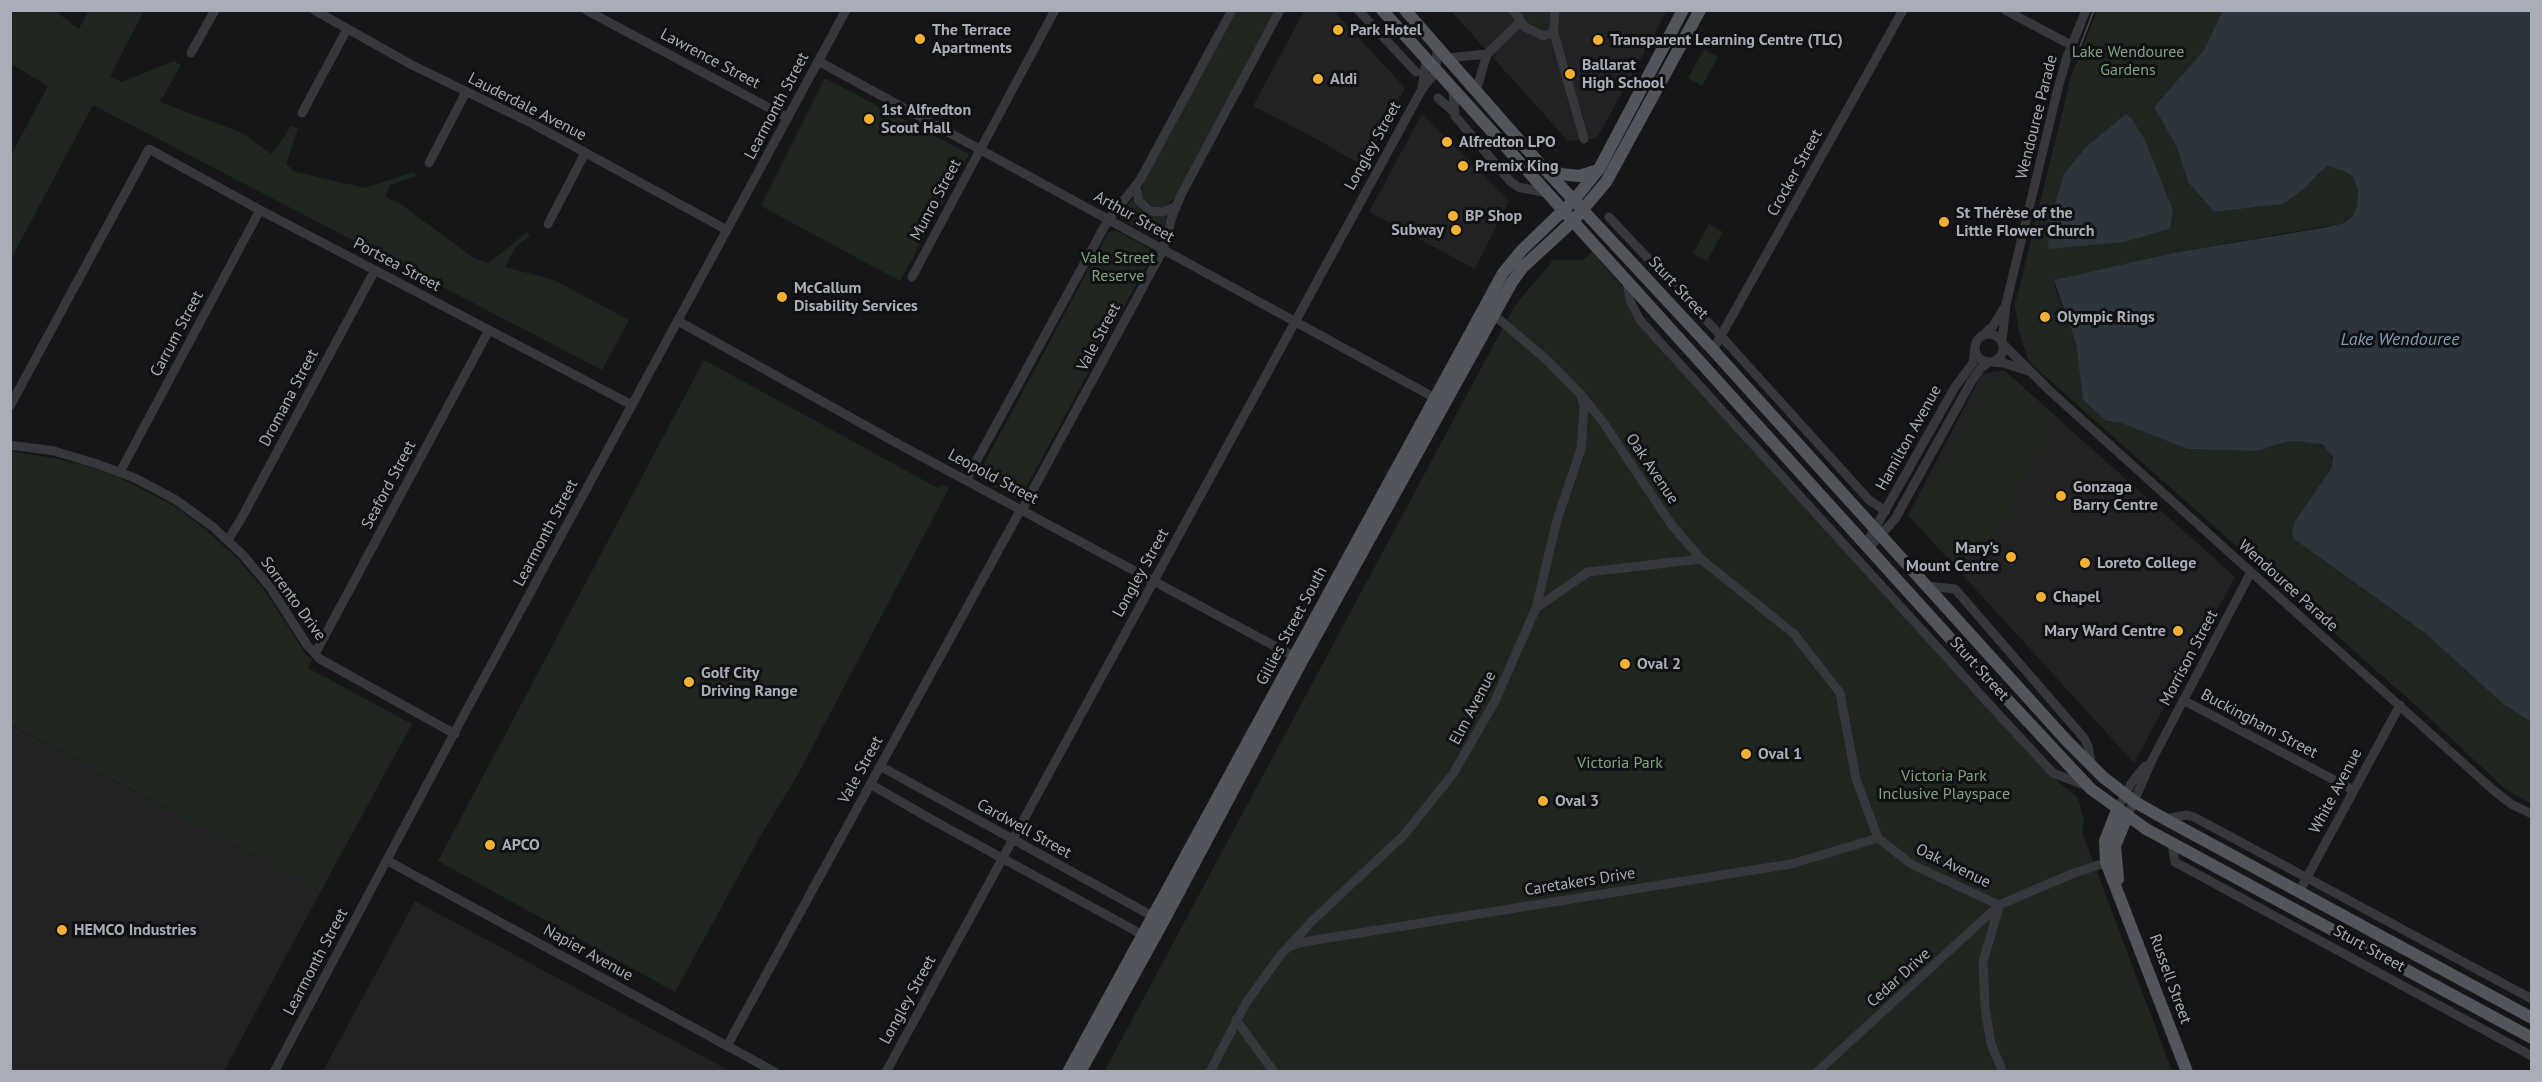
<!DOCTYPE html>
<meta charset="utf-8">
<style>
body{margin:0}
#map{position:relative;width:2542px;height:1082px;overflow:hidden;background:#161618;font-family:"PT Sans",sans-serif}
canvas{display:block}
.frame{position:absolute;inset:0;border:12px solid #a8adb8;pointer-events:none}
</style>
<div id="map">
<canvas width="2542" height="1082"></canvas>
<div class="frame"></div>
</div>
<script>
const ctx = document.querySelector('canvas').getContext('2d');
ctx.lineJoin = 'round';
function fillPath(path, color) { ctx.fillStyle = color; ctx.fill(path, 'evenodd'); }
const poly = rows => new Path2D(rows.map(r => 'M' + r).join(''));
function trace(path, color, width, dash) { ctx.strokeStyle = color; ctx.lineWidth = width; ctx.lineCap = dash ? 'butt' : 'round'; ctx.setLineDash(dash || []); ctx.stroke(path); }
function write(font, color, halo, rows, align = 'center') {
  ctx.font = font + ' "PT Sans",sans-serif'; ctx.lineWidth = 6; ctx.setLineDash([]); ctx.textBaseline = 'middle'; ctx.strokeStyle = halo; ctx.fillStyle = color; for (const [text, x, y, turn = 0] of rows) {
    ctx.save(); ctx.translate(x, y); ctx.rotate((+turn || 0) * Math.PI / 180); ctx.textAlign = isNaN(turn) ? turn : align; if (halo) ctx.strokeText(text, 0, 0); ctx.fillText(text, 0, 0); ctx.restore();
  }
}
const built = poly([
 [1304,11,1334,11,1405,88,1363,166,1313,137,1253,106],
 [1451,11,1667,11,1597,138,1568,141],
 [1422,114,1509,201,1475,269,1369,212],
 [2004,370,2235,577,2134,763,1908,515,1982,374],
 [10,725,321,891,224,1071,11,1071],
 [415,901,730,1071,323,1071]
]);
const green = poly([
 [11,10,55,11,79,29,88,11,144,11,110,76,122,82,174,61,181,65,160,102,240,132,272,154,291,126,298,129,286,164,296,172,365,188,414,172,417,176,390,185,385,197,399,203,475,259,489,263,527,232,530,236,515,248,505,267,554,280,629,320,602,370,93,105,11,259,11,155,48,86,11,64],
 [1236,11,1276,11,1175,198,1165,207,1153,207,1142,197,1143,182],
 [1517,11,1548,11,1549,24,1543,30,1530,27],
 [2097,11,2223,11,2204,50,2154,107,2177,148,2188,182,2214,212,2283,204,2304,189,2320,172,2328,166,2346,172,2353,177,2358,190,2357,205,2353,216,2344,223,2173,253,2055,280,2054,285,2076,344,2083,400,2106,421,2121,423,2187,449,2256,451,2286,442,2299,441,2313,442,2329,449,2333,461,2331,469,2295,521,2294,539,2425,633,2503,704,2531,722,2531,804,2504,788,2423,712,2029,362,2019,332,2015,305,2071,76],
 [2126,115,2158,176,2173,212,2170,229,2125,242,2087,244,2086,147],
 [1704,49,1718,57,1702,86,1688,78],
 [825,78,969,154,900,281,761,206],
 [1133,198,1138,207,1147,215,1167,217,1160,240,1126,222,1123,211],
 [1709,224,1723,232,1707,261,1693,254],
 [1115,230,1150,249,1151,257,1022,495,1016,498,981,479,979,473,1108,233],
 [1592,252,1623,287,1626,303,1633,317,1971,688,2055,779,2078,798,2084,821,2082,832,2172,1071,1104,1072,1514,307,1553,260,1584,260],
 [704,360,938,488,943,485,949,488,797,776,761,835,675,992,438,861],
 [2010,376,2059,419,2011,509,1995,532,1961,566,1913,514,1986,381],
 [10,451,59,459,90,467,118,477,171,504,204,528,235,556,265,591,305,653,312,660,308,668,412,724,321,891,11,725]
]);
const water = poly([
 [2223,10,2531,11,2531,722,2503,704,2425,633,2294,539,2292,532,2295,521,2331,469,2333,457,2323,445,2299,441,2286,442,2256,451,2187,449,2121,423,2106,421,2083,400,2076,344,2054,280,2173,253,2322,228,2344,223,2353,216,2357,205,2358,190,2353,177,2346,172,2328,166,2320,172,2304,189,2283,204,2214,212,2188,182,2177,148,2154,107,2204,50],
 [2126,114,2132,119,2145,140,2173,211,2170,229,2125,242,2049,249,2046,233,2064,174,2086,147]
]);
const minor = poly([
 [314,10,412,65,533,124,727,230],
 [586,10,788,118],
 [1358,10,1416,72],
 [1513,10,1525,27,1543,36,1550,34,1554,29,1555,10],
 [2005,10,2071,45],
 [1553,30,1584,139],
 [191,53,215,10],
 [1447,58,1487,54],
 [818,61,1435,398],
 [1422,89,1426,60],
 [1453,90,1455,116,1510,181,1518,187,1547,193],
 [1476,91,1487,54,1520,22],
 [1438,98,1453,111],
 [302,113,347,29],
 [429,163,466,92],
 [1136,187,1139,201,1150,211,1163,212,1175,207],
 [1609,217,1721,336,1869,500,1886,511],
 [548,224,585,153],
 [912,277,1055,10],
 [1627,281,1630,301,1640,320,2001,717,2053,773,2087,786],
 [678,321,902,446,1295,657],
 '1975 348a14 14 0 1 1 28 0a14 14 0 1 1-28 0Z',
 [1984,334,1993,326,2004,308],
 [2002,341,2006,304,2058,88,2067,57,2086,10],
 [2003,344,2050,391,2492,789,2511,804,2532,814],
 [1713,350,1903,10],
 [1992,362,2004,363,2028,371],
 [1582,396,1603,422,1671,524,1701,559],
 [10,406,149,149,260,210,632,405],
 [10,445,54,451,94,463,135,478,176,500,213,527,242,554,270,587,307,645,320,659,455,734],
 [120,472,260,210],
 [966,480,1108,220,1140,180,1232,10],
 [1022,510,1163,250,1172,217,1181,195,1280,10],
 [228,540,241,519,375,270],
 [1866,544,1955,387,1973,363,1975,347],
 [1869,548,1895,519,1971,382,1981,368,1989,362],
 [1927,586,1955,589,2084,738,2088,746,2092,767],
 [1536,608,1588,572,1701,559,1794,634,1840,693,1856,779,1878,838,1911,864,1999,905,2074,873,2111,861],
 [315,654,489,330],
 [2183,700,2353,790],
 [880,766,1154,917],
 [870,784,936,822,1143,935],
 [2117,810,2132,782,2145,766],
 [2127,817,2153,758,2251,572],
 [2165,819,2187,815,2194,817,2532,999],
 [2172,844,2175,862,2532,1056],
 [388,861,775,1072],
 [2299,892,2400,705],
 [1999,907,1983,962,1985,1008,1991,1044,2003,1072],
 [1291,946,1303,942,1791,864,1878,838],
 [1236,1020,1274,1072],
 [727,1046,1021,509],
 [274,1072,465,713,846,10],
 [886,1072,1403,124,1422,89,1436,72,1437,47],
 [1210,1072,1246,1003,1279,957,1312,921,1404,835,1453,774,1495,701,1536,608,1557,520,1581,449,1584,407,1581,395,1548,361,1494,315],
 [1817,1072,1999,905]
]);
const major = poly([
 [1382,10,1948,636,2091,789,2146,829,2532,1038],
 [1405,10,1541,165,1713,350,2067,741,2103,777,2135,802,2165,819,2532,1018],
 [1546,167,1561,174,1579,176,1598,170],
 [2117,810,2105,841,2106,862,2187,1072],
 [2118,879,2115,846,2127,817],
 [1068,1072,1503,273,1522,250,1574,200,1599,169,1683,10],
 [1080,1072,1163,922,1302,661,1512,282,1523,267,1573,221,1606,182,1700,10]
]);
const tram = poly([
 [2078,52,2094,10]
]);
const markers = [
 [1338,30,6,"#f2b134"],
 [920,39,6,"#f2b134"],
 [1598,40,6,"#f2b134"],
 [1570,74,6,"#f2b134"],
 [1318,79,6,"#f2b134"],
 [869,119,6,"#f2b134"],
 [1447,142,6,"#f2b134"],
 [1463,166,6,"#f2b134"],
 [1453,216,6,"#f2b134"],
 [1944,222,6,"#f2b134"],
 [1456,230,6,"#f2b134"],
 [782,297,6,"#f2b134"],
 [2045,317,6,"#f2b134"],
 [2061,496,6,"#f2b134"],
 [2011,557,6,"#f2b134"],
 [2085,563,6,"#f2b134"],
 [2041,597,6,"#f2b134"],
 [2178,631,6,"#f2b134"],
 [1625,664,6,"#f2b134"],
 [689,682,6,"#f2b134"],
 [1746,754,6,"#f2b134"],
 [1543,801,6,"#f2b134"],
 [490,845,6,"#f2b134"],
 [62,930,6,"#f2b134"]
];
const poiNames = [
 ["The Terrace",932,30],
 ["Apartments",932,48],
 ["Park Hotel",1350,30],
 ["Transparent Learning Centre (TLC)",1610,40],
 ["Ballarat",1582,65],
 ["High School",1582,83],
 ["Aldi",1330,79],
 ["1st Alfredton",881,110],
 ["Scout Hall",881,128],
 ["Alfredton LPO",1459,142],
 ["Premix King",1475,166],
 ["St Thérèse of the",1956,213],
 ["Little Flower Church",1956,231],
 ["BP Shop",1465,216],
 ["Subway",1444,230,"right"],
 ["McCallum",794,288],
 ["Disability Services",794,306],
 ["Olympic Rings",2057,317],
 ["Gonzaga",2073,487],
 ["Barry Centre",2073,505],
 ["Mary's",1999,548,"right"],
 ["Mount Centre",1999,566,"right"],
 ["Loreto College",2097,563],
 ["Chapel",2053,597],
 ["Mary Ward Centre",2166,631,"right"],
 ["Oval 2",1637,664],
 ["Golf City",701,673],
 ["Driving Range",701,691],
 ["Oval 1",1758,754],
 ["Oval 3",1555,801],
 ["APCO",502,845],
 ["HEMCO Industries",74,930]
];
const parkNames = [
 ["Lake Wendouree",2128,52],
 ["Gardens",2128,70],
 ["Vale Street",1118,258],
 ["Reserve",1118,276],
 ["Victoria Park",1620,763],
 ["Victoria Park",1944,776],
 ["Inclusive Playspace",1944,794]
];
const streetNames = [
 ["Lawrence Street",710,59,28],
 ["Learmonth Street",777,106,-62],
 ["Lauderdale Avenue",527,107,27],
 ["Wendouree Parade",2037,117,-76],
 ["Longley Street",1373,146,-61],
 ["Crocker Street",1795,173,-61],
 ["Munro Street",936,200,-62],
 ["Arthur Street",1134,217,29],
 ["Portsea Street",397,265,28],
 ["Sturt Street",1678,288,47],
 ["Carrum Street",177,334,-62],
 ["Vale Street",1099,337,-62],
 ["Dromana Street",289,398,-62],
 ["Hamilton Avenue",1909,438,-61],
 ["Oak Avenue",1652,469,56],
 ["Leopold Street",993,477,28],
 ["Seaford Street",389,485,-62],
 ["Learmonth Street",546,533,-62],
 ["Longley Street",1141,573,-61],
 ["Wendouree Parade",2288,586,42],
 ["Sorrento Drive",293,599,54],
 ["Gillies Street South",1292,626,-62],
 ["Morrison Street",2189,658,-62],
 ["Sturt Street",1979,669,48],
 ["Elm Avenue",1473,708,-62],
 ["Buckingham Street",2259,724,28],
 ["Vale Street",861,770,-61],
 ["White Avenue",2336,791,-62],
 ["Cardwell Street",1024,829,29],
 ["Oak Avenue",1953,866,26],
 ["Caretakers Drive",1580,882,-9],
 ["Sturt Street",2369,949,29],
 ["Napier Avenue",588,953,29],
 ["Learmonth Street",316,962,-62],
 ["Cedar Drive",1899,978,-42],
 ["Russell Street",2170,979,70],
 ["Longley Street",908,1000,-61]
];
const waterNames = [
 ["Lake Wendouree",2400,340]
];
fillPath(built, '#222225');
fillPath(green, '#1e261f');
fillPath(water, '#2c353c');
trace(minor, '#37383d', 9);
trace(major, '#53555c', 12);
trace(tram, '#4a4c52', 1.5);
for (const [x, y, r, color] of markers) { const dot = new Path2D(); dot.arc(x, y, r, 0, 2 * Math.PI); ctx.fillStyle = color; ctx.fill(dot); trace(dot, '#111113', 2); }
write('bold 16px', '#a8adb8', '#111113', poiNames, 'left');
write('16px', '#7fa381', '#111113', parkNames);
write('16px', '#a8adb8', '#111113', streetNames);
write('italic 18px', '#7f9bb3', '#111113', waterNames);
</script>
